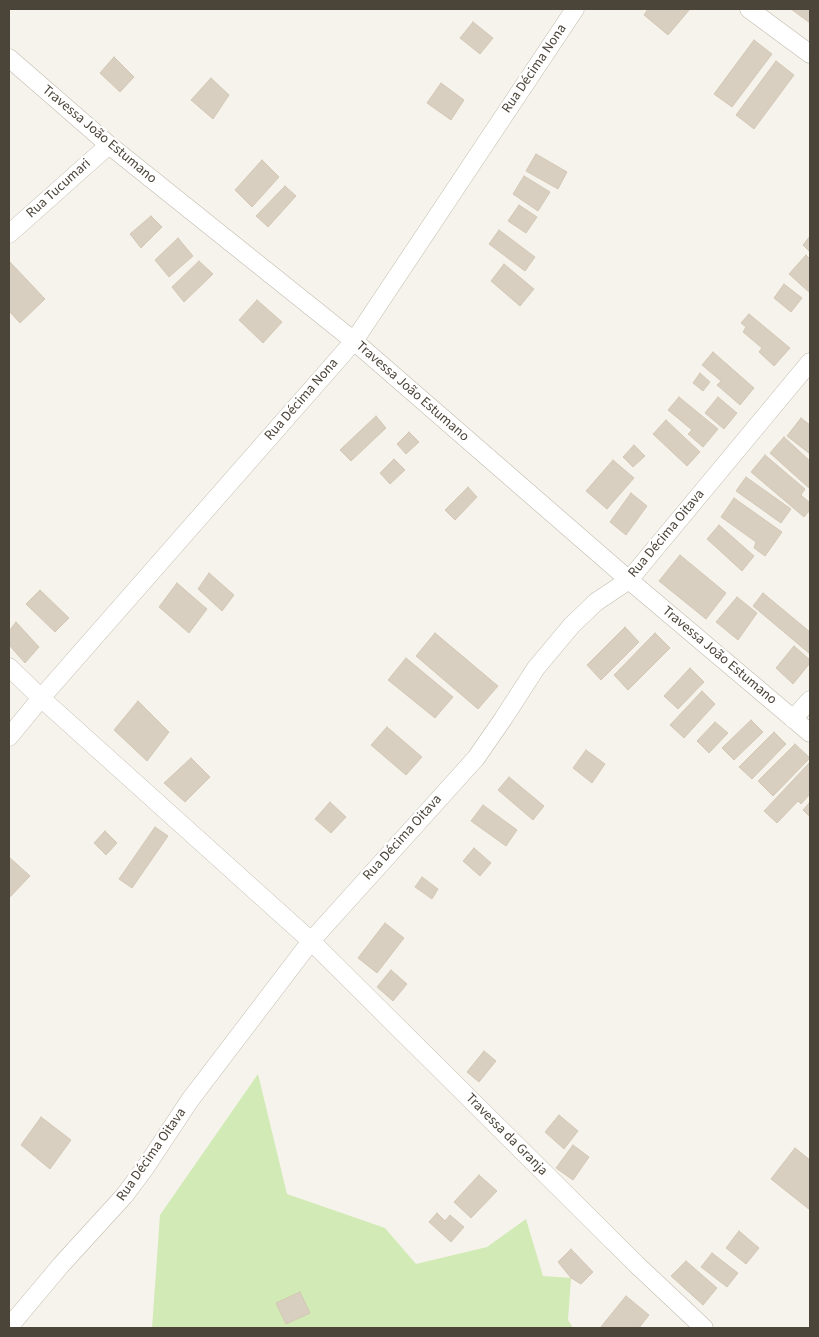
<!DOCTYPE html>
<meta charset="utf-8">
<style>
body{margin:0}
#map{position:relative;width:819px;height:1337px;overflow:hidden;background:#f6f3ec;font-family:"Source Sans 3",sans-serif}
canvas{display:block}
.frame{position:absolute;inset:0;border:10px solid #4b4439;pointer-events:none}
</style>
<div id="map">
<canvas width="819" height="1337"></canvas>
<div class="frame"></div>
</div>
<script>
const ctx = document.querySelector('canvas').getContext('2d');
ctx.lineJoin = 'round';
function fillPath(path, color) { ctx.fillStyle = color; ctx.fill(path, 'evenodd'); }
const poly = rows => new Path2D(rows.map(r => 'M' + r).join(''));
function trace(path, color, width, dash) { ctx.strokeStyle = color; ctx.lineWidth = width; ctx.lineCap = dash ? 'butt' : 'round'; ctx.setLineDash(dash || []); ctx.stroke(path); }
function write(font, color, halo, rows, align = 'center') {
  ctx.font = font + ' "Source Sans 3",sans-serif'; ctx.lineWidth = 4.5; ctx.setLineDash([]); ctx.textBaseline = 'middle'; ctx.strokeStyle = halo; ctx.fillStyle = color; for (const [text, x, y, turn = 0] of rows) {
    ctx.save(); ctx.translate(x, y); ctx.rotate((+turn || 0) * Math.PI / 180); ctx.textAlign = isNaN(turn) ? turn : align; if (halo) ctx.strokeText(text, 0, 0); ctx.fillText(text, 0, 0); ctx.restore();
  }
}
const green = poly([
 [258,1074,287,1194,385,1228,416,1264,487,1247,526,1219,543,1276,571,1278,568,1320,573,1328,152,1328,160,1215]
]);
const building = poly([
 [648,9,690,9,668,35,644,15,648,9],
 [791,9,810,9,810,23,791,9],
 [473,22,493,38,480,54,460,38,473,22],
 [754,40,772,54,732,107,714,94,754,40],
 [114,57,134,77,120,92,100,73,114,57],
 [776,61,794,75,754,129,736,115,776,61],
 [211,78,229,95,213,119,191,100,211,78],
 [441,83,464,100,451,120,427,103,441,83],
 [536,154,567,172,558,189,526,171,536,154],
 [262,160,279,177,252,207,235,190,262,160],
 [524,176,550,192,538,211,513,194,524,176],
 [285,186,296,196,268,227,256,216,285,186],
 [519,205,537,217,526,233,508,221,519,205],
 [151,216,162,227,141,248,130,234,151,216],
 [499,230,535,257,525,271,489,244,499,230],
 [810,236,810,252,803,245,810,236],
 [178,238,193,256,169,277,155,260,178,238],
 [806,255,810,259,810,293,789,274,806,255],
 [9,261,45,299,20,323,9,311,9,261],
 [199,261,213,274,184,302,172,287,199,261],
 [504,264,534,289,520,306,491,281,504,264],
 [784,284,802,298,791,312,774,298,784,284],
 [257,300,282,322,263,343,239,320,257,300],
 [749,314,790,348,774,366,759,352,762,348,743,332,746,327,741,323,749,314],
 [713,352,754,388,740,405,717,385,721,381,702,365,713,352],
 [700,373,710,382,703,391,693,383,700,373],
 [679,397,718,429,703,447,688,434,692,430,668,410,679,397],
 [718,397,737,413,724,429,705,413,718,397],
 [376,416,386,428,351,461,340,450,376,416],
 [801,418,810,425,810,454,787,436,801,418],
 [666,420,700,452,687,466,653,434,666,420],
 [409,432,419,442,406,454,397,444,409,432],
 [784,437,810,461,810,489,770,453,784,437],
 [634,445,645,456,633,467,623,457,634,445],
 [765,455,805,489,801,495,810,503,810,510,804,517,751,472,765,455],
 [394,459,405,470,390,484,380,473,394,459],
 [613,460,634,478,607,509,586,491,613,460],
 [746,477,791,509,781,523,736,491,746,477],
 [468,487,477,497,455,520,445,510,468,487],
 [631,493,647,506,626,535,610,522,631,493],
 [734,498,782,532,765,556,754,548,756,542,721,517,734,498],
 [719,525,754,556,742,571,707,539,719,525],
 [680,555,726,593,706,619,659,581,680,555],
 [209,573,234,595,222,611,198,589,209,573],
 [177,583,207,609,189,633,159,607,177,583],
 [40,590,69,618,55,632,26,604,40,590],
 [763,593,810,632,810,654,753,606,763,593],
 [737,597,757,613,738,640,716,622,737,597],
 [16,622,39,647,25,663,9,645,9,631,16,622],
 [625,627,639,642,601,680,587,665,625,627],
 [435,633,498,686,478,709,416,656,435,633],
 [655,633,670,648,628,690,614,675,655,633],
 [794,646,810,660,810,663,793,684,776,668,794,646],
 [406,658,453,697,435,718,388,680,406,658],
 [690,668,704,682,678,709,664,696,690,668],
 [702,691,715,704,684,738,670,725,702,691],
 [138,701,169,732,147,761,114,730,138,701],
 [751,720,763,732,734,760,722,748,751,720],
 [715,722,728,733,709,753,697,741,715,722],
 [387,727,422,757,406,775,371,745,387,727],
 [774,732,786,744,752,779,739,767,774,732],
 [795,744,810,758,773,796,758,781,795,744],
 [586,750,605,764,592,783,573,768,586,750],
 [191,758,210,777,185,802,164,783,191,758],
 [810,762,810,794,801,804,798,801,777,823,764,811,810,762],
 [509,777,544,806,533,820,498,790,509,777],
 [330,802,346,817,331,833,315,819,330,802],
 [810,802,810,817,803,810,810,802],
 [483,805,517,830,506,846,471,821,483,805],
 [155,827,168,836,132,888,119,879,155,827],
 [105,831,117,843,106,855,94,843,105,831],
 [474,848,491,863,480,876,463,861,474,848],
 [9,857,30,876,9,898,9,857],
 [422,877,438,889,432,899,415,887,422,877],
 [385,923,404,938,377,973,358,958,385,923],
 [391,970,407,984,393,1001,377,987,391,970],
 [484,1051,496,1061,479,1082,467,1072,484,1051],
 [559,1115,578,1131,564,1149,545,1132,559,1115],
 [41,1117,71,1140,50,1169,21,1145,41,1117],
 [573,1145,589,1157,573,1180,556,1168,573,1145],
 [795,1148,810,1160,810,1210,771,1179,795,1148],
 [479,1175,497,1191,471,1218,454,1202,479,1175],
 [437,1213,445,1221,450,1215,464,1227,451,1242,429,1222,437,1213],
 [739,1231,759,1248,746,1264,726,1248,739,1231],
 [571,1249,593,1272,581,1284,571,1278,558,1262,571,1249],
 [712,1253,738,1273,727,1287,701,1267,712,1253],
 [686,1261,717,1288,703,1305,671,1276,686,1261],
 [300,1292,310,1313,286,1324,276,1303,300,1292],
 [626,1296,649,1315,639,1328,600,1328,626,1296]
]);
const minor = poly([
 [749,9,810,54],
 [9,58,109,145,354,341,629,580,810,733],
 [9,234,109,145],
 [9,667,41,698,311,941,636,1264,704,1328],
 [793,719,810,700],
 [9,737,41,698,354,341,575,9],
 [9,1327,61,1265,124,1196,145,1168,190,1100,311,941,476,758,503,719,536,668,572,625,596,602,629,580,810,362]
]);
const streetNames = [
 ["Rua Décima Nona",535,69,-56],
 ["Travessa João Estumano",99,135,40],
 ["Rua Tucumari",59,189,-42],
 ["Travessa João Estumano",412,392,41],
 ["Rua Décima Nona",302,400,-49],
 ["Rua Décima Oitava",667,534,-50],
 ["Travessa João Estumano",719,656,40],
 ["Rua Décima Oitava",403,838,-48],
 ["Travessa da Granja",506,1135,45],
 ["Rua Décima Oitava",152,1155,-55]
];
fillPath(green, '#d2eab5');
fillPath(building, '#d8cfc1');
trace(building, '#d3c7b4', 1);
trace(minor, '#c2bbae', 19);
trace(minor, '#fff', 18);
write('14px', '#4b4439', '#fff', streetNames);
</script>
